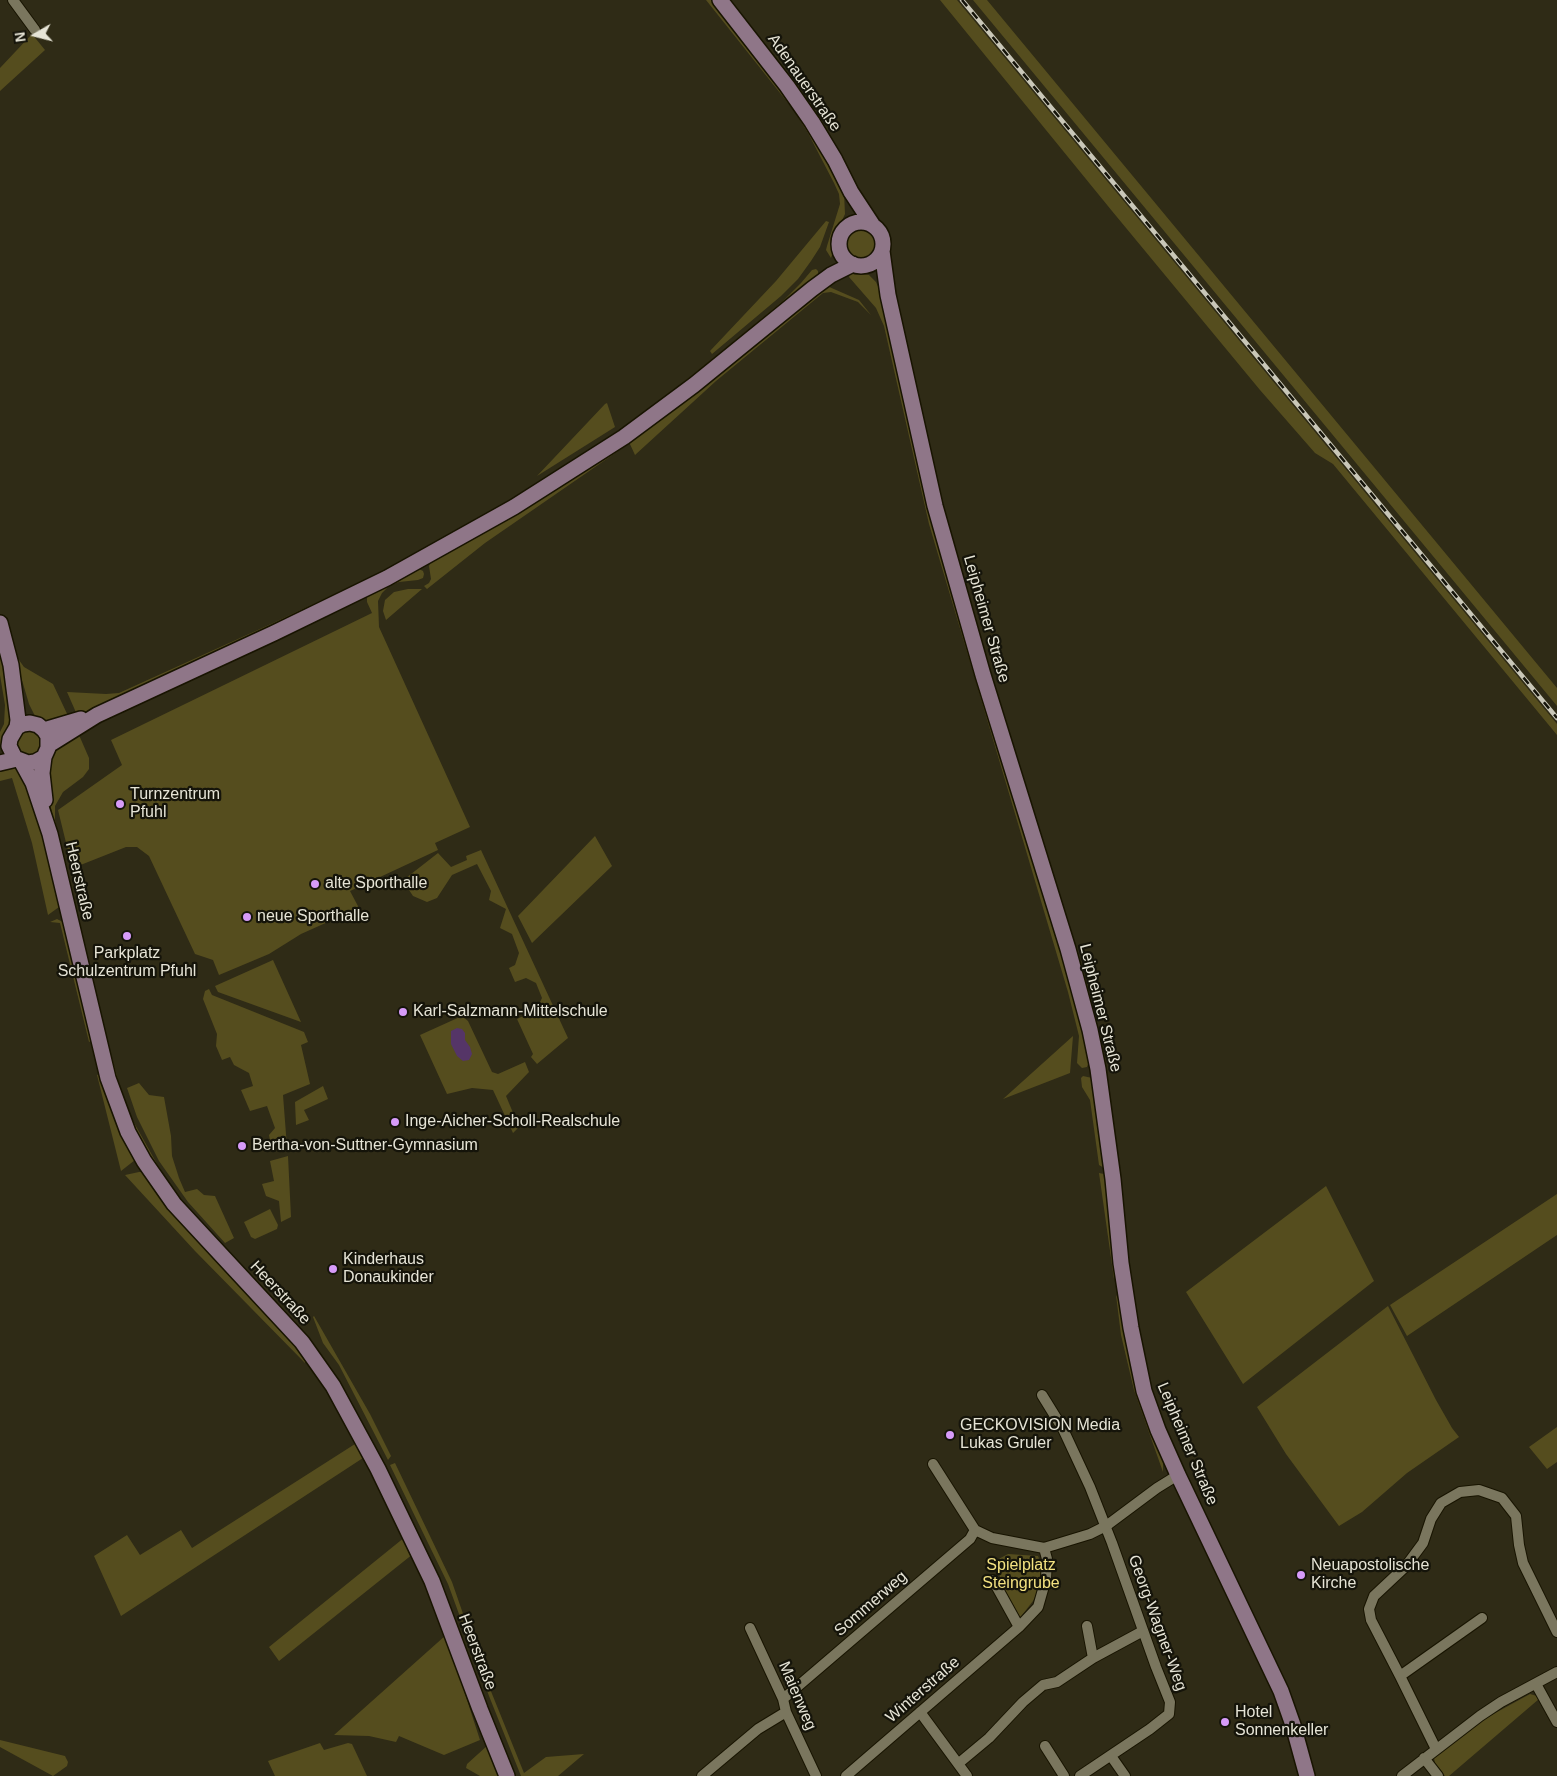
<!DOCTYPE html>
<meta charset="utf-8">
<style>
body{margin:0}
#map{position:relative;width:1557px;height:1776px;overflow:hidden;background:#2f2b16;font-family:Arial,sans-serif}
canvas{display:block}
.north{position:absolute;left:10px;top:10px;width:50px;height:50px;-webkit-text-stroke:4px #15140a;paint-order:stroke;rotate:262deg;font-size:14px;font-weight:700;line-height:20px;text-align:center;color:#e6e4d6}
.north::after{content:'';display:block;margin:auto;width:18px;height:22px;background:#e6e4d6;clip-path:polygon(50% 0,100% 100%,50% 72%,0 100%)}
</style>
<div id="map">
<canvas width="1557" height="1776"></canvas>
<div class="north">N</div>
</div>
<script>
const ctx = document.querySelector('canvas').getContext('2d');
ctx.lineJoin = 'round';
function fillPath(path, color) { ctx.fillStyle = color; ctx.fill(path, 'evenodd'); }
const poly = rows => new Path2D(rows.map(r => 'M' + r).join(''));
function trace(path, color, width, dash) { ctx.strokeStyle = color; ctx.lineWidth = width; ctx.lineCap = dash ? 'butt' : 'round'; ctx.setLineDash(dash || []); ctx.stroke(path); }
function write(font, color, halo, rows, align = 'center') {
  ctx.font = font + ' Arial,sans-serif'; ctx.lineWidth = 4.5; ctx.setLineDash([]); ctx.textBaseline = 'middle'; ctx.strokeStyle = halo; ctx.fillStyle = color; for (const [text, x, y, turn = 0] of rows) {
    ctx.save(); ctx.translate(x, y); ctx.rotate((+turn || 0) * Math.PI / 180); ctx.textAlign = isNaN(turn) ? turn : align; if (halo) ctx.strokeText(text, 0, 0); ctx.fillText(text, 0, 0); ctx.restore();
  }
}
const green = poly([
 [706,0,713,0,812,130,844,192,845,214,833,240,833,252,831,258,826,250,827,246,840,204,839,194,834,183,808,133,792,108],
 [940,0,957,0,1557,724,1557,735,1333,464,1315,453,1260,390,1112,211],
 [973,0,987,0,1557,688,1557,706],
 [32,34,45,50,0,91,0,68],
 [826,221,829,222,820,247,811,261,798,279,781,296,712,354,710,351,776,281],
 '846 243a16 16 0 1 1 32 0a16 16 0 1 1-32 0Z',
 [816,269,818,271,818,275,747,337,627,426,625,426,675,389,744,333,784,300,801,283,812,270],
 [852,271,861,272,869,275,876,282,880,291,907,405,1073,990,1089,1061,1087,1067,1082,1068,1077,1063,1079,1036,1068,992,929,524,884,326,876,308,849,277,850,273],
 [827,286,859,300,871,315,858,302,831,292,823,293,716,381,635,455,629,442],
 [607,403,615,427,537,476,605,404],
 [622,446,624,447,485,543,427,589,424,586,429,583,431,579,429,566,431,561],
 [410,558,408,562,122,698,78,717,67,692,106,694,119,693,271,624],
 [419,569,423,571,424,574,423,578,418,580,399,582,389,586,382,593,378,601,379,627,470,827,435,843,438,850,350,891,359,908,301,934,269,954,219,975,213,960,195,954,149,856,137,847,126,847,78,866,71,863,58,810,122,765,111,740,372,613,367,602,367,596,405,575],
 [408,589,422,589,386,620,383,611,385,600,394,592],
 [14,653,24,667,53,684,70,720,44,723,35,716,29,704],
 [3,655,12,723,0,746,0,732,4,724,5,705,0,675,0,657],
 [33,729,44,739,36,757,22,756,15,740,19,732],
 [79,735,89,758,89,769,83,777,63,792,55,806,55,820,69,876,65,870,49,799,47,766,56,749],
 [0,766,13,766,19,769,29,783,60,900,59,907,48,915,32,843,12,778,0,781],
 [595,836,612,866,532,943,518,916],
 [481,850,568,1038,537,1064,531,1057,533,1054,517,1019,536,1010,542,998,536,983,526,978,515,982,509,968,515,965,519,953,512,934,500,928,506,909,489,900,491,891,477,864,452,875,437,898,427,902,413,896,407,887,406,878,438,853,451,867,467,860,466,856],
 [57,919,63,922,93,1040,89,1042,60,923,50,922],
 [273,960,301,1022,218,992,215,986],
 [209,989,212,995,304,1032,308,1042,301,1045,310,1084,283,1095,287,1147,272,1151,269,1135,275,1128,267,1106,250,1111,241,1090,253,1086,249,1073,234,1065,230,1057,222,1060,216,1046,217,1034,203,999,205,991],
 [462,1016,468,1021,492,1072,498,1074,525,1062,529,1072,506,1096,519,1127,513,1133,493,1090,472,1088,447,1094,420,1035],
 [1073,1036,1070,1073,1003,1099],
 [106,1043,108,1043,118,1080,132,1119,157,1164,185,1206,183,1207,155,1165,131,1120,116,1081],
 [103,1072,135,1160,121,1171,97,1075],
 [1083,1076,1092,1078,1105,1167,1104,1168,1099,1165,1090,1100,1082,1087,1081,1078],
 [139,1083,149,1095,164,1097,171,1136,172,1156,179,1178,185,1192,197,1189,204,1195,215,1196,234,1238,225,1243,188,1202,159,1161,137,1117,127,1088],
 [323,1086,328,1099,304,1110,309,1120,296,1125,295,1102],
 [288,1156,291,1217,281,1222,279,1201,266,1196,262,1184,274,1181,270,1161],
 [139,1172,144,1172,306,1355,305,1363,195,1251,125,1175],
 [1099,1173,1104,1174,1106,1178,1116,1264,1114,1279],
 [1326,1186,1374,1281,1243,1384,1186,1292],
 [1557,1194,1557,1235,1407,1336,1390,1305],
 [270,1209,278,1225,277,1229,255,1239,251,1237,244,1222],
 [1116,1295,1121,1305,1163,1460,1163,1472,1134,1390,1121,1335],
 [1388,1306,1436,1400,1452,1428,1459,1437,1407,1473,1362,1512,1339,1526,1286,1454,1257,1407],
 [314,1316,370,1414,391,1456,388,1460,339,1365,323,1343,313,1317],
 [1557,1427,1557,1462,1547,1469,1529,1447],
 [355,1444,363,1458,121,1616,94,1556,127,1535,140,1555,181,1530,192,1548],
 [395,1463,452,1582,484,1674,524,1773,546,1757,584,1754,558,1776,521,1776,489,1696,448,1584,390,1465],
 [405,1537,413,1554,279,1661,269,1647],
 [1008,1554,1038,1556,1041,1563,1041,1577,1039,1589,1033,1601,1019,1619,1000,1583,1001,1579,993,1562],
 [446,1635,480,1740,444,1755,399,1736,396,1742,369,1736,334,1735],
 [1530,1694,1537,1696,1539,1699,1449,1776,1445,1776,1435,1763,1434,1758,1437,1755,1486,1718],
 [0,1740,65,1756,68,1762,67,1766,53,1776,0,1747],
 [320,1743,324,1750,348,1743,352,1744,367,1776,275,1776,268,1761],
 [488,1745,502,1776,480,1776,466,1768,467,1764]
]);
const water = poly([
 [457,1028,462,1029,465,1033,465,1040,470,1047,472,1054,469,1060,463,1061,457,1056,451,1044,451,1031]
]);
const street = poly([
 [13,0,35,30],
 [1042,1395,1063,1429,1090,1487,1112,1543,1156,1667,1170,1702,1169,1714,1150,1729,1080,1776],
 [933,1464,975,1530,992,1538,1044,1548,1090,1534,1106,1526,1157,1488,1178,1475],
 [993,1580,1019,1627],
 [1087,1626,1093,1658],
 [750,1628,783,1699,786,1712,816,1776],
 [1400,1676,1482,1618],
 [1536,1684,1557,1722],
 [783,1699,970,1539,975,1530],
 [920,1712,967,1776],
 [1045,1746,1064,1776],
 [1436,1749,1400,1676,1371,1620,1369,1609,1374,1596,1406,1566,1423,1543,1431,1519,1441,1503,1460,1492,1479,1490,1502,1498,1516,1516,1519,1545,1523,1563,1557,1632],
 [1111,1756,1125,1776],
 [1424,1758,1438,1776],
 [959,1763,989,1738,1023,1702,1043,1685,1057,1682,1093,1658,1143,1631],
 [702,1776,758,1729,786,1712],
 [846,1776,1019,1627,1038,1607,1046,1579,1047,1559,1044,1548],
 [1402,1776,1480,1716,1501,1702,1557,1672]
]);
const secondary = poly([
 [720,0,787,86,812,122,835,160,851,192,872,224],
 '839 244a22 22 0 1 1 44 0a22 22 0 1 1-44 0Z',
 [882,251,888,295,935,506,983,675,1068,949,1090,1030,1098,1069,1113,1179,1121,1263,1131,1328,1144,1391,1158,1430,1178,1475,1281,1691,1293,1725,1307,1776],
 [0,623,11,665,18,720,17,727],
 [44,730,81,719],
 [49,745,97,715,274,633,387,578,514,507,624,437,694,385,812,289,831,275,853,264],
 [44,757,35,762,28,763,15,758,9,746,10,739,17,727,23,724,30,723,38,725,44,730,48,736,48,748,44,757,42,773,45,800],
 [21,761,33,783,50,834,108,1078,128,1132,144,1161,174,1204,302,1342,333,1386,378,1469,432,1581,480,1709,507,1776],
 [0,763,17,759]
]);
const rail = poly([
 [962,0,1557,718]
]);
const markers = [
 [120,804,5,"#d79bf9"],
 [315,884,5,"#d79bf9"],
 [247,917,5,"#d79bf9"],
 [127,936,5,"#d79bf9"],
 [403,1012,5,"#d79bf9"],
 [395,1122,5,"#d79bf9"],
 [242,1146,5,"#d79bf9"],
 [333,1269,5,"#d79bf9"],
 [950,1435,5,"#d79bf9"],
 [1301,1575,5,"#d79bf9"],
 [1225,1722,5,"#d79bf9"]
];
const streetNames = [
 ["Adenauerstraße",804,83,55],
 ["Leipheimer Straße",986,619,74],
 ["Heerstraße",79,881,77],
 ["Leipheimer Straße",1100,1008,76],
 ["Heerstraße",280,1293,47],
 ["Leipheimer Straße",1187,1444,67],
 ["Sommerweg",871,1604,-41],
 ["Georg-Wagner-Weg",1157,1623,70],
 ["Heerstraße",477,1652,69],
 ["Winterstraße",923,1690,-41],
 ["Maienweg",797,1696,67]
];
const poiNames = [
 ["Turnzentrum",130,795],
 ["Pfuhl",130,813],
 ["alte Sporthalle",325,884],
 ["neue Sporthalle",257,917],
 ["Parkplatz",127,954,"center"],
 ["Schulzentrum Pfuhl",127,972,"center"],
 ["Karl-Salzmann-Mittelschule",413,1012],
 ["Inge-Aicher-Scholl-Realschule",405,1122],
 ["Bertha-von-Suttner-Gymnasium",252,1146],
 ["Kinderhaus",343,1260],
 ["Donaukinder",343,1278],
 ["GECKOVISION Media",960,1426],
 ["Lukas Gruler",960,1444],
 ["Neuapostolische",1311,1566],
 ["Kirche",1311,1584],
 ["Hotel",1235,1713],
 ["Sonnenkeller",1235,1731]
];
const parkNames = [
 ["Spielplatz",1021,1566],
 ["Steingrube",1021,1584]
];
fillPath(green, '#554d1e');
fillPath(water, '#553567');
trace(street, '#181401', 12);
trace(secondary, '#181401', 18);
trace(street, '#7a765e', 10);
trace(secondary, '#8f7688', 15);
trace(rail, '#c9c7b8', 4.5);
trace(rail, '#15140a', 2.5, [8]);
for (const [x, y, r, color] of markers) { const dot = new Path2D(); dot.arc(x, y, r, 0, 2 * Math.PI); ctx.fillStyle = color; ctx.fill(dot); trace(dot, '#15140a', 2); }
write('16px', '#e6e4d6', '#15140a', streetNames);
write('16px', '#e6e4d6', '#15140a', poiNames, 'left');
write('16px', '#f4e281', '#15140a', parkNames);
</script>
